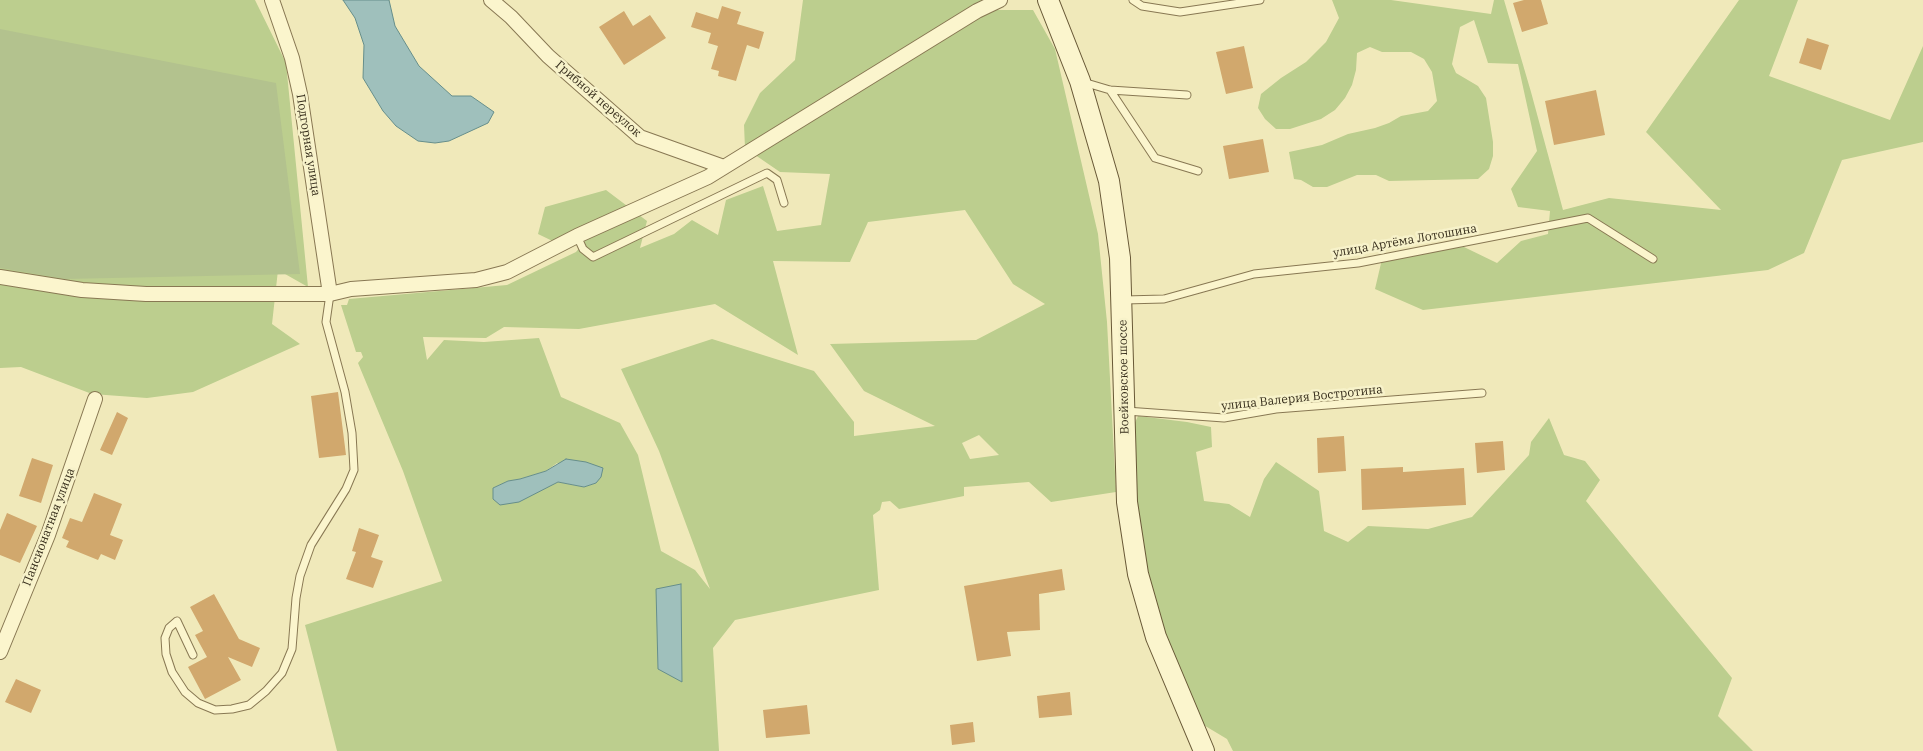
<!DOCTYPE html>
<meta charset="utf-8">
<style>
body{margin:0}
canvas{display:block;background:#f0e9ba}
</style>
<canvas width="1923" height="751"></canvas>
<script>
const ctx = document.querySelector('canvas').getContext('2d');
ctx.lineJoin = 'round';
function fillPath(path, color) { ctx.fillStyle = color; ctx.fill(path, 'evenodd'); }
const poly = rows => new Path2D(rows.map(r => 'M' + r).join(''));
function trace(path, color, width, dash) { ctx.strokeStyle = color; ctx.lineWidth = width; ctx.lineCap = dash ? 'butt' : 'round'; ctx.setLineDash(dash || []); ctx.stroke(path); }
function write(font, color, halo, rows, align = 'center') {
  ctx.font = font + ' "IBM Plex Serif",serif'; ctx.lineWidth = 5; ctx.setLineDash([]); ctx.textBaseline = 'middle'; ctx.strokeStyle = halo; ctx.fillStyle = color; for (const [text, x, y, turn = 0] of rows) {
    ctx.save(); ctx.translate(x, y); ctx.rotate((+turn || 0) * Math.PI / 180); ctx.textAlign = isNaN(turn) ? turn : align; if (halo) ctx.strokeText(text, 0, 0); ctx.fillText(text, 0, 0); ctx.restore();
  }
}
const green = poly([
 [0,0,255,0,286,63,308,287,278,270,272,324,300,344,193,392,147,398,92,394,21,367,0,368],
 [803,0,1000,0,997,10,1033,10,1055,49,1098,234,1107,322,1116,492,1051,502,1029,482,964,487,964,496,899,509,890,501,882,502,880,510,873,515,879,590,735,620,713,648,719,751,337,751,305,625,442,581,403,471,358,363,363,357,361,352,356,352,341,305,347,305,349,299,507,285,576,252,585,241,567,248,538,234,545,207,606,190,647,221,640,248,674,234,692,220,718,235,726,200,763,186,777,231,821,225,830,174,780,172,745,148,744,125,760,93,795,60],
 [965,210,1013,284,1045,304,976,340,830,344,864,391,935,426,854,436,854,422,814,371,712,339,621,369,659,451,710,589,695,570,661,551,638,455,620,423,561,397,539,338,484,342,444,340,427,360,423,337,486,338,504,327,579,329,715,304,798,355,773,261,850,262,868,222],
 [979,435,999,455,970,459,962,443],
 [557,463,596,483,584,487,558,482,548,486,493,499,493,488,508,481,520,479,546,471],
 [1332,0,1391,0,1491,14,1494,0,1504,0,1531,92,1563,210,1609,198,1721,210,1646,132,1739,0,1798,0,1769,76,1890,120,1923,46,1923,142,1842,160,1804,253,1768,270,1423,310,1375,289,1382,259,1413,250,1464,247,1497,263,1521,241,1548,234,1550,211,1518,207,1511,189,1537,151,1518,64,1488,63,1474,20,1460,27,1452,64,1456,73,1478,86,1486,98,1493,142,1493,156,1489,169,1478,179,1389,181,1376,175,1357,175,1327,187,1313,187,1301,180,1294,179,1289,152,1322,145,1348,134,1375,128,1389,123,1401,116,1428,111,1437,101,1432,72,1424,59,1411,52,1382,52,1370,47,1357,53,1356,70,1352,85,1345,98,1335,110,1321,119,1290,129,1276,129,1265,119,1258,108,1261,94,1281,78,1306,62,1326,42,1339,18],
 [1138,416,1187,422,1211,427,1212,447,1196,452,1204,501,1229,504,1250,517,1264,479,1276,462,1319,491,1324,531,1348,542,1368,526,1428,529,1472,517,1529,455,1531,442,1549,418,1564,455,1585,461,1600,480,1586,501,1732,678,1718,716,1753,751,1233,751,1227,739,1202,724,1168,646,1137,534,1133,427]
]);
const cemetery = poly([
 [0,29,276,83,300,274,65,279,0,268]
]);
const water = poly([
 [343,0,389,0,395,26,419,66,452,96,471,96,494,112,488,123,449,141,435,143,418,141,396,126,383,111,363,78,364,45,355,18,343,0],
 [566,459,586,462,603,468,601,477,596,483,584,487,558,482,519,502,500,505,493,499,493,488,508,481,520,479,546,471,566,459],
 [681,584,682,682,658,669,656,589,681,584]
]);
const building = poly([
 [1524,0,1541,0,1548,24,1522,32,1513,3],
 [722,6,741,12,737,24,764,32,759,49,747,45,736,81,718,76,719,71,711,69,718,46,708,43,711,33,691,27,696,12,718,19],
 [624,11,633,26,650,15,666,38,624,65,599,27],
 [1807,38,1829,45,1821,70,1799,63],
 [1244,46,1253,88,1226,94,1216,52],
 [1596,90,1605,135,1554,145,1545,101],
 [1263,139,1269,172,1229,179,1223,146],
 [338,392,346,455,319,458,311,396],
 [117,412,128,418,112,455,100,450],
 [1344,436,1346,471,1318,473,1317,438],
 [1503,441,1505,470,1477,473,1475,443],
 [32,458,53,465,41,503,19,496],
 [1403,467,1403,472,1464,468,1466,505,1362,510,1361,469],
 [94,493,122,504,110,535,123,540,115,560,101,554,98,560,66,547,69,541,62,538,70,518,82,522],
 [7,513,37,526,20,563,0,555,0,530],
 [359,528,379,535,371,557,383,561,373,588,346,579,356,552,352,551],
 [1062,569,1065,590,1039,594,1040,630,1007,632,1011,656,977,661,964,586],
 [214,594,239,639,260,648,252,667,228,657,241,680,205,699,188,667,207,657,195,635,203,631,190,607],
 [16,679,41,690,31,713,5,702],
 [1070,692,1072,715,1039,718,1037,696],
 [807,705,810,734,766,738,763,710],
 [973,722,975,742,952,745,950,725]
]);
const lane = poly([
 [1133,0,1142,6,1180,12,1260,0],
 [1083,82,1110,90,1187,95],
 [1110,90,1155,158,1198,171],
 [577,236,583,249,593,257,767,173,777,180,784,203],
 [1124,300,1164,299,1254,274,1358,263,1588,218,1653,259],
 [1126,411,1224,418,1276,409,1482,393],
 [193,655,177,621,169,628,165,638,166,654,172,672,185,692,198,703,215,710,232,709,249,705,266,691,282,673,292,649,296,598,300,576,311,545,346,489,354,470,352,433,345,392,326,322,330,294]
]);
const street = poly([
 [272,0,292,58,300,94,330,294],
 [491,0,511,17,548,56,640,137,724,167],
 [0,277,82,290,146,294,330,294,351,289,476,280,507,272,577,236,708,177,977,11,1000,0],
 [0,652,48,535,95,399]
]);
const secondary = poly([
 [1048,0,1080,81,1109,181,1120,258,1127,502,1138,574,1156,637,1204,751]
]);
const streetNames = [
 ["Грибной переулок",598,99,41],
 ["Подгорная улица",308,145,81],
 ["улица Артёма Лотошина",1405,241,-10],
 ["Воейковское шоссе",1124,377,-91],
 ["улица Валерия Востротина",1302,398,-6],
 ["Пансионатная улица",49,527,-69]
];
fillPath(green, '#bcce8e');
fillPath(cemetery, '#b3c28e');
fillPath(water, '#9fc0bc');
trace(water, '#668e8b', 1);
fillPath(building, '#d1a86d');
trace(lane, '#887853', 9);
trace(street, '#887853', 16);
trace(secondary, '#695937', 22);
trace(lane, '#fbf5cd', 7);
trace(street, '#fbf5cd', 14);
trace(secondary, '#fbf5cd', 20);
write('12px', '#352c1a', '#f7f2ca', streetNames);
</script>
